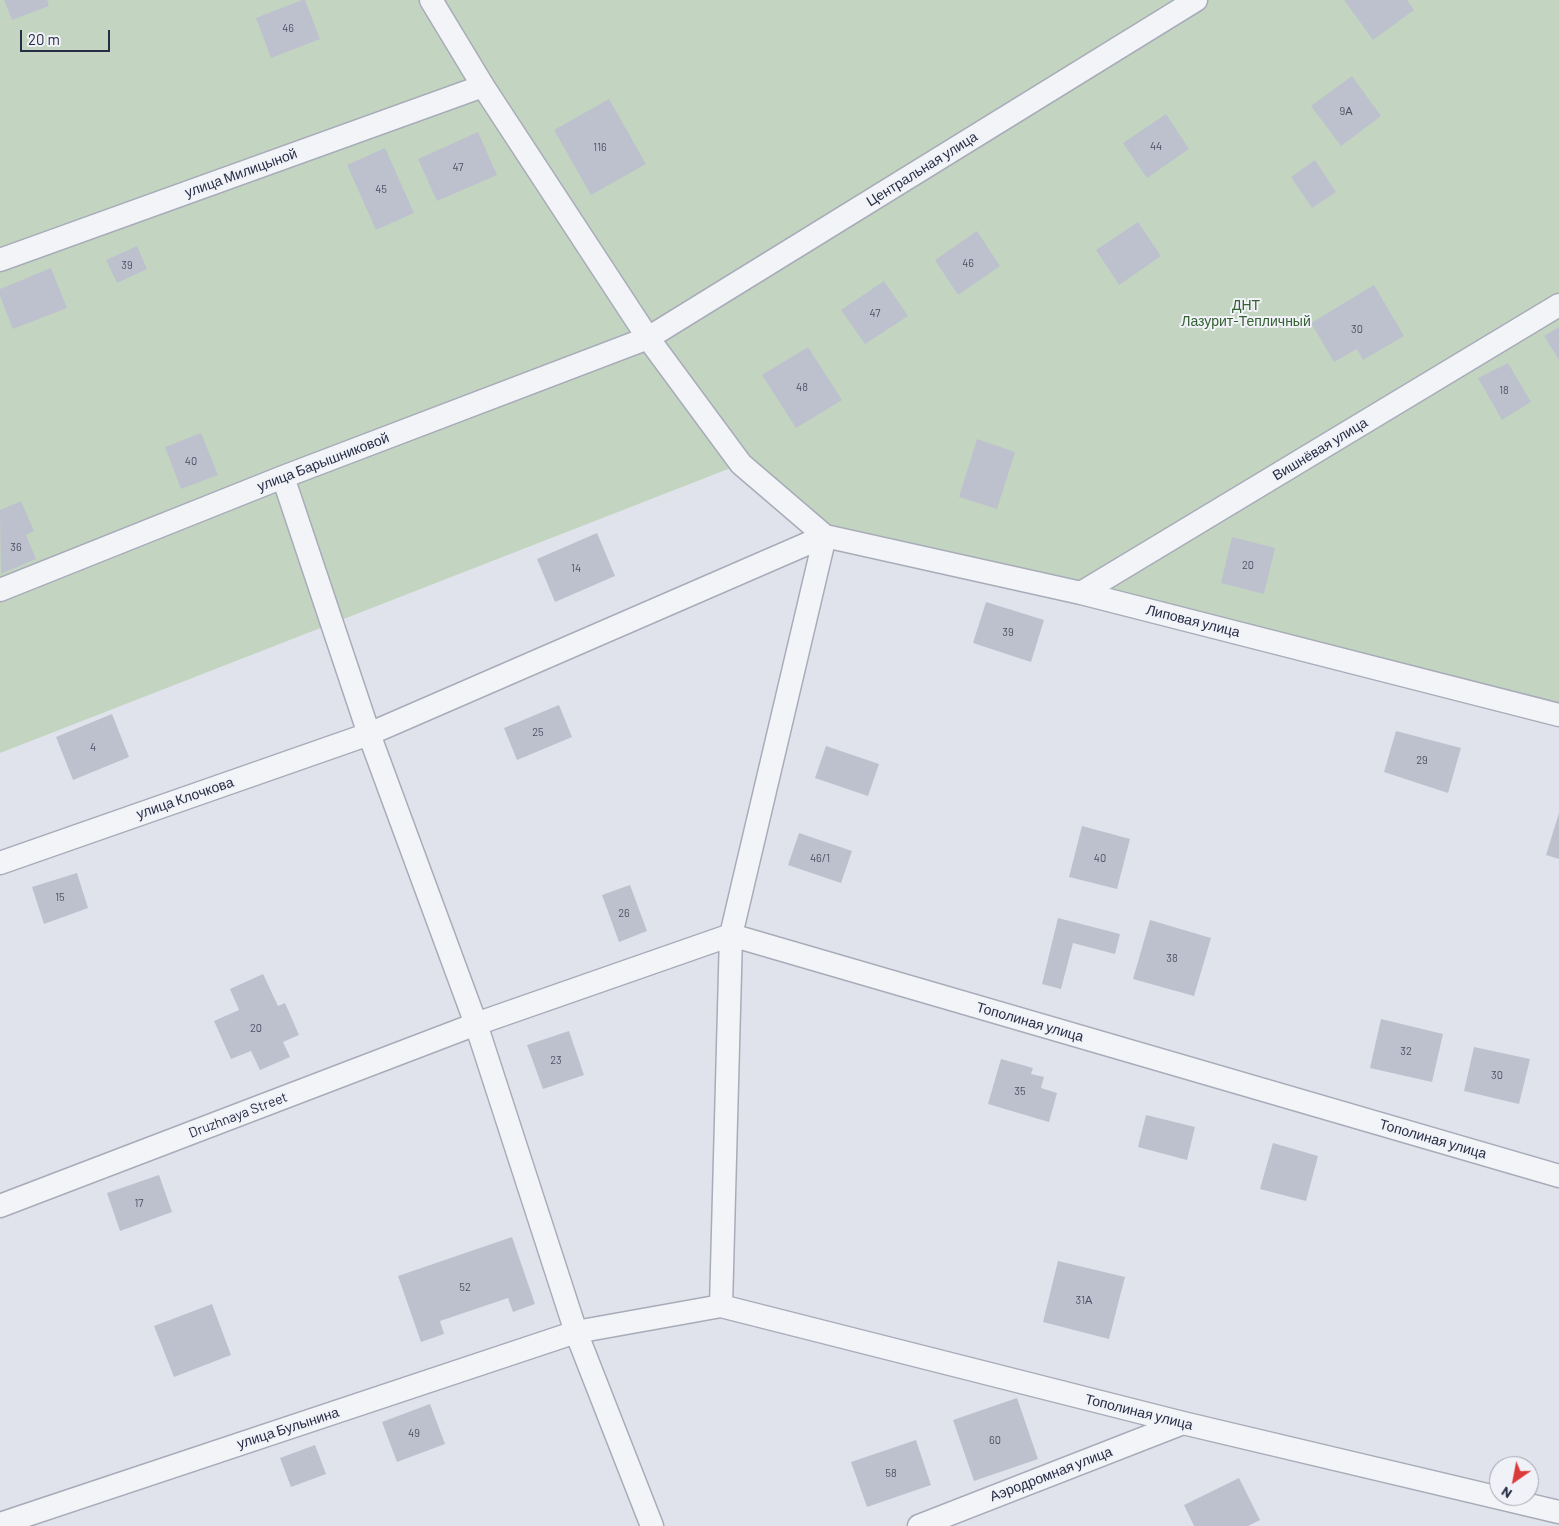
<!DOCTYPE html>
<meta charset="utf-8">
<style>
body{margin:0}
#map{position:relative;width:1559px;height:1526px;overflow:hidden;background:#e0e3eb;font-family:Barlow,sans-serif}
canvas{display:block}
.north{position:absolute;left:1489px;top:1456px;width:50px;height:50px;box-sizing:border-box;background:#f0f2f8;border:1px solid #a0a3b0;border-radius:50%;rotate:213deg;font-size:14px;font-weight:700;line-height:20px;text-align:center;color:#272d44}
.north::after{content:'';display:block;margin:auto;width:18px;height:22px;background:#db3a3a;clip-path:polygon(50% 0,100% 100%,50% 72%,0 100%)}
.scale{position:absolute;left:20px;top:30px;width:90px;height:22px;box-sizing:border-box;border:2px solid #272d44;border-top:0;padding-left:6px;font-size:15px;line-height:18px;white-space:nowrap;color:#272d44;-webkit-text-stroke:4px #f0f2f8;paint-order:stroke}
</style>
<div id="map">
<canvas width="1559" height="1526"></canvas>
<div class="north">N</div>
<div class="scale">20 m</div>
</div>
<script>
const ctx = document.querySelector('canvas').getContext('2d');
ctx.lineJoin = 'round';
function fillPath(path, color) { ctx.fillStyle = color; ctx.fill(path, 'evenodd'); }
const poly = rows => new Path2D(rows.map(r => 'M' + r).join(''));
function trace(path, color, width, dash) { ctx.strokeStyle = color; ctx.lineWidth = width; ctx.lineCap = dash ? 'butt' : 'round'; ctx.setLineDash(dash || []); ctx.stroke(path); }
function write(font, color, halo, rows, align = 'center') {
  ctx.font = font + ' Barlow,sans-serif'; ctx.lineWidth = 4; ctx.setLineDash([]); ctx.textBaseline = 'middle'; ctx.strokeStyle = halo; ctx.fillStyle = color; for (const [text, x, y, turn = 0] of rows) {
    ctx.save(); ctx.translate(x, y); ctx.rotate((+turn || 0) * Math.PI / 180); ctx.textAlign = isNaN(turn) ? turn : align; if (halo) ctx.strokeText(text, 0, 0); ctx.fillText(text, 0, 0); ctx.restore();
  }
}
const green = poly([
 [0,0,1559,0,1559,720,830,527,741,464,0,753]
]);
const building = poly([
 [4,0,47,0,49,6,12,20],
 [302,0,305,0,320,39,271,58,256,18],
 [1344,0,1407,0,1414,10,1373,40],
 [1352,76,1381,116,1341,146,1311,106],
 [609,99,646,164,591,195,554,130],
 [1166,114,1189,149,1147,178,1123,143],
 [478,132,497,175,437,201,418,159],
 [385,148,414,213,376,230,347,165],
 [1315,160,1336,192,1312,208,1291,177],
 [1138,222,1161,256,1119,285,1096,250],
 [977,231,1000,266,958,295,935,260],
 [137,246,147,269,117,283,106,260],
 [51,268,67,308,13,329,0,296,0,289],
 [884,281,908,316,865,344,841,310],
 [1374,285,1404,336,1363,360,1357,349,1334,362,1311,323],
 [1559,327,1559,360,1544,336],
 [808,347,842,400,796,428,762,375],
 [1508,363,1531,402,1502,420,1478,378],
 [201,433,218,475,181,489,165,447],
 [977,439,1015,452,997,509,959,497],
 [21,501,34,531,26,535,36,559,1,574,0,510],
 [597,533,615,576,555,602,537,559],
 [1232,537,1275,548,1264,594,1221,583],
 [986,602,1044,620,1031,662,973,643],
 [559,705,572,737,517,760,504,728],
 [112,714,129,757,73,780,56,737],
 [1396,731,1461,748,1448,793,1384,772],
 [826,746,879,764,868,796,815,778],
 [1559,813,1559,859,1546,855],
 [1082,826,1130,839,1117,889,1069,877],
 [799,833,852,851,841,883,788,865],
 [77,873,88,908,44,924,32,887],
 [630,885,647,931,619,942,602,895],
 [1058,918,1120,934,1115,954,1073,943,1061,989,1042,984],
 [1150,920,1211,938,1194,996,1133,979],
 [263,974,278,1006,285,1003,299,1035,283,1042,290,1057,260,1070,251,1051,231,1059,214,1021,239,1010,230,989],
 [1381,1019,1443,1034,1432,1082,1370,1068],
 [569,1031,584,1075,543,1089,527,1045],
 [1474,1047,1530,1059,1519,1104,1464,1091],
 [1001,1059,1033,1068,1031,1074,1044,1077,1041,1088,1057,1093,1049,1122,988,1104],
 [1146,1115,1195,1127,1187,1160,1138,1147],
 [1273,1143,1318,1156,1306,1201,1260,1189],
 [159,1175,172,1212,120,1231,107,1193],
 [512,1237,535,1304,513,1312,508,1298,440,1321,444,1334,421,1342,398,1276],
 [1058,1261,1125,1277,1109,1339,1043,1322],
 [212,1304,231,1355,174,1377,154,1326],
 [1017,1398,1038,1459,974,1481,953,1420],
 [430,1404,445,1444,397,1462,382,1422],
 [916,1440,931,1485,867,1507,851,1462],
 [315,1445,326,1474,291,1487,280,1458],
 [1239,1478,1260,1520,1248,1526,1194,1526,1184,1505]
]);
const street = poly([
 [431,0,483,86,648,338,741,464,825,536,1081,593,1559,715],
 [0,260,483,86],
 [283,477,369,734,476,1024,576,1332,652,1526],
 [0,590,283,477,648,338,1196,0],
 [1081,593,1559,305],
 [0,863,369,734,825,536],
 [731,935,1559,1176],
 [0,1206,476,1024,731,935],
 [721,1306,731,935,825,536],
 [0,1524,576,1332,721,1306,1183,1423,1559,1512],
 [919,1526,1183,1423]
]);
const numberNames = [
 ["46",288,28],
 ["9А",1346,111],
 ["44",1156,146],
 ["116",600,147],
 ["47",458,167],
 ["45",381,189],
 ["46",968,263],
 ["39",127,265],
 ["47",875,313],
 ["30",1357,329],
 ["48",802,387],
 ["18",1504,390],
 ["40",191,461],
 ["36",16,547],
 ["20",1248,565],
 ["14",576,568],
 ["39",1008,632],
 ["25",538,732],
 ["4",93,747],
 ["29",1422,760],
 ["46/1",820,858],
 ["40",1100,858],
 ["15",60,897],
 ["26",624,913],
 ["38",1172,958],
 ["20",256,1028],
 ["32",1406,1051],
 ["23",556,1060],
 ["30",1497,1075],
 ["35",1020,1091],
 ["17",139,1203],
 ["52",465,1287],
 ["31А",1084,1300],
 ["49",414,1433],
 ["60",995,1440],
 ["58",891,1473]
];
const streetNames = [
 ["Центральная улица",922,169,-32],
 ["улица Милицыной",241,173,-20],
 ["Вишнёвая улица",1320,449,-31],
 ["улица Барышниковой",323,462,-21],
 ["Липовая улица",1193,621,14],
 ["улица Клочкова",185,798,-19],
 ["Тополиная улица",1030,1022,16],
 ["Druzhnaya Street",238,1115,-21],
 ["Тополиная улица",1433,1139,16],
 ["Тополиная улица",1139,1412,14],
 ["улица Булынина",288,1428,-18],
 ["Аэродромная улица",1051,1474,-21]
];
const parkNames = [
 ["ДНТ",1246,305],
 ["Лазурит-Тепличный",1246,321]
];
fillPath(green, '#c3d5c1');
fillPath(building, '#bdc1ce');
trace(street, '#a8acb9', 25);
trace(street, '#f3f4f8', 22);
write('11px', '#4c5266', null, numberNames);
write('14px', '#272d44', '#f0f2f8', streetNames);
write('14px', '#356133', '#f0f2f8', parkNames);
</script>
